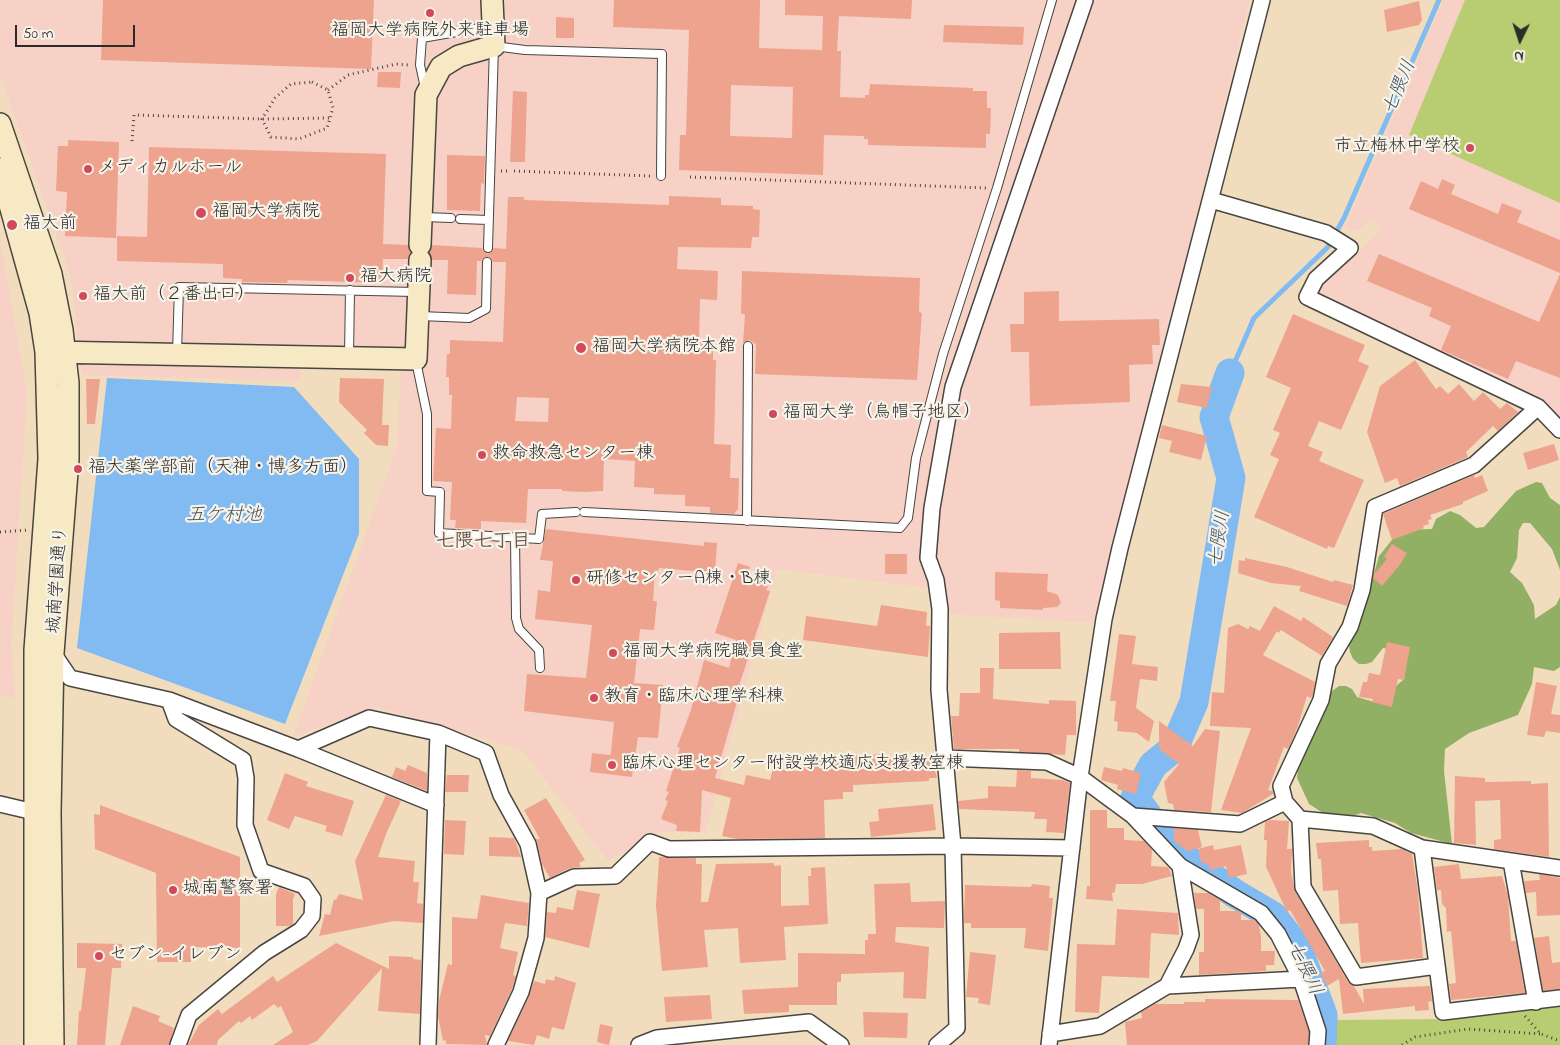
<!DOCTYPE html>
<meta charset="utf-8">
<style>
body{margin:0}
#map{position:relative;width:1560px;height:1045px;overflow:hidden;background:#f1ddbe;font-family:"Indie Flower",sans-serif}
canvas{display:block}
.north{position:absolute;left:1495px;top:15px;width:50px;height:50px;-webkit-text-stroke:4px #f7f3e8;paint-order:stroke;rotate:184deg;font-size:14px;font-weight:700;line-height:20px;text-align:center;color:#2b2b2b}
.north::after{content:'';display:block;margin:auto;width:18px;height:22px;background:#2b2b2b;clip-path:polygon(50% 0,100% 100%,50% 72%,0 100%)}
.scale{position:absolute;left:15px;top:25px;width:120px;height:22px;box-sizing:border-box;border:2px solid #2b2b2b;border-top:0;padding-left:6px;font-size:15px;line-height:18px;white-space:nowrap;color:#2b2b2b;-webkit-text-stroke:4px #f7f3e8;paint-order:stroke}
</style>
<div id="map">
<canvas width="1560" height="1045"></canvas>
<div class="north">N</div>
<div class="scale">50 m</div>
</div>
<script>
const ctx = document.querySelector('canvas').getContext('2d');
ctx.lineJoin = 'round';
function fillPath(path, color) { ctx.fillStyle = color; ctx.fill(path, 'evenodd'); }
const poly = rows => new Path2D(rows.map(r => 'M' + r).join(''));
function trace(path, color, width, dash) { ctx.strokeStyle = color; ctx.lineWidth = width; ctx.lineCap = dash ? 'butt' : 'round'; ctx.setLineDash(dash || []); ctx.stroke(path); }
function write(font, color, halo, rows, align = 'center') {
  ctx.font = font + ' "Indie Flower","Klee One",sans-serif'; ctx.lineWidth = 4.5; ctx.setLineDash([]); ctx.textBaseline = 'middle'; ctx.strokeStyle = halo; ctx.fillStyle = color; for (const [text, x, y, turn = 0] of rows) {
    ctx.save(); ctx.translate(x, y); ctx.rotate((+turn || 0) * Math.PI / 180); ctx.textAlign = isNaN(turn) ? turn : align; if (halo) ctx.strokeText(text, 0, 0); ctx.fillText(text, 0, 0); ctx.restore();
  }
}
const built = poly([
 [0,0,1250,0,1095,623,948,614,947,590,777,569,706,831,661,832,608,861,522,750,376,707,293,737,397,447,401,368,301,367,300,381,82,375,71,277,0,74],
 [1443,0,1560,0,1560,421,1317,296,1322,285,1382,229,1374,219,1357,231,1345,228],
 [0,241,27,393,11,648,15,698,0,696]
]);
const green = poly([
 [1465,0,1560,0,1560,203,1409,135],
 [1560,1003,1560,1045,1333,1045,1335,1020,1440,1019,1528,1009]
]);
const forest = poly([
 [1536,482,1542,483,1550,498,1560,505,1560,570,1552,549,1530,523,1523,523,1519,530,1517,558,1510,572,1522,583,1534,605,1535,619,1556,605,1560,597,1560,667,1554,671,1534,667,1532,684,1518,715,1469,733,1445,749,1444,771,1452,844,1411,833,1395,823,1361,813,1337,822,1309,804,1297,778,1299,757,1332,691,1339,686,1346,686,1352,689,1357,697,1374,702,1380,700,1404,679,1406,665,1395,650,1383,648,1372,662,1366,664,1359,664,1353,659,1350,652,1348,640,1367,598,1379,556,1400,530,1432,529,1436,519,1450,511,1460,515,1476,528,1484,527,1516,491]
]);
const water = poly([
 [107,378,294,387,359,459,359,534,285,724,77,648]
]);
const stream = poly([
 [1230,373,1254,318,1328,247,1344,218,1439,0]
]);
const river = poly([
 [1230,373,1214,417,1231,478,1194,702,1174,748,1153,765,1135,798,1170,846,1234,893,1273,916,1298,949,1323,1015,1322,1045]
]);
const building = poly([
 [103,0,374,0,371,69,101,60],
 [614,0,760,0,759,48,822,50,823,16,785,15,785,0,912,0,911,19,839,16,837,51,841,51,840,97,865,98,865,95,869,95,870,84,973,88,973,91,987,91,987,108,991,108,990,134,986,134,986,148,868,145,868,139,864,139,864,136,824,135,823,175,679,170,680,135,686,135,689,30,613,27],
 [731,85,793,87,792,138,730,136],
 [1419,1,1422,20,1419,25,1387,32,1384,10],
 [556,17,574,18,574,38,556,38],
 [944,25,1024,27,1023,45,943,42],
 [378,72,401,72,400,88,377,87],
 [513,91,527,92,525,162,510,162],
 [68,140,119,142,116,238,65,236,67,192,56,191,58,146,68,146],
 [149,147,386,154,383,244,408,245,410,252,408,259,383,259,382,283,288,280,287,283,242,282,242,279,223,278,223,264,117,261,117,236,147,237],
 [447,155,485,156,484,184,481,183,480,211,447,210],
 [1442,179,1455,185,1451,194,1498,214,1502,203,1522,211,1517,222,1560,240,1560,273,1409,209,1421,181,1438,189],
 [669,196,721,198,721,205,753,206,753,209,760,210,759,237,752,237,751,248,678,247,677,269,718,271,717,300,700,299,699,341,713,342,713,360,716,360,714,444,731,445,730,478,739,478,738,509,734,514,710,513,710,507,685,506,685,495,654,494,654,488,634,487,635,461,604,459,603,491,585,492,562,491,562,489,528,489,526,523,481,521,481,529,455,528,456,520,450,520,452,482,433,481,436,428,451,429,452,395,449,395,449,377,446,377,447,354,450,354,450,340,503,342,506,262,493,262,490,258,485,257,481,261,477,261,476,295,447,294,448,260,432,260,430,253,432,245,482,248,487,254,494,248,506,249,508,197,524,197,524,200,669,205],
 [517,397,549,398,548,422,515,421],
 [1379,254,1539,322,1560,274,1560,378,1516,361,1508,379,1441,350,1451,326,1429,316,1432,308,1367,281],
 [742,271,920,278,919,312,922,313,917,380,755,374,756,344,749,340,743,343,745,314,741,314],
 [1059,291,1059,321,1159,319,1160,345,1152,345,1153,364,1129,365,1130,402,1030,406,1029,352,1011,352,1010,324,1024,324,1024,292],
 [1293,314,1365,345,1358,361,1369,366,1341,430,1319,421,1308,446,1323,452,1319,461,1364,480,1334,548,1328,546,1327,549,1254,517,1279,459,1270,455,1280,433,1273,430,1291,388,1266,377],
 [1415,360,1436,389,1440,386,1448,394,1459,384,1474,401,1483,392,1500,409,1507,403,1518,412,1498,431,1493,426,1466,452,1468,457,1400,486,1397,478,1385,483,1367,432,1380,386],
 [340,378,384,379,382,425,389,425,388,446,376,445,364,433,367,430,339,402],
 [86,379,100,379,95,424,87,424],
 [1181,384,1212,387,1207,408,1177,402],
 [1162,425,1207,436,1201,460,1169,452,1172,441,1159,438],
 [1554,444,1559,460,1528,470,1523,453],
 [1474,475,1475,478,1482,475,1488,491,1463,502,1463,504,1430,515,1432,519,1428,520,1429,524,1423,526,1424,528,1392,540,1383,514],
 [546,529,704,546,704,542,717,543,715,573,659,568,658,571,655,570,653,601,657,601,654,630,640,629,634,683,663,685,658,738,638,737,632,777,590,772,592,753,610,755,611,753,614,722,524,711,527,674,586,678,592,625,535,619,538,590,550,592,553,561,540,560],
 [1392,544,1407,553,1399,566,1382,586,1373,578,1374,574,1387,559,1384,557],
 [885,554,907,554,907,574,885,574],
 [1245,558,1287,567,1333,582,1334,580,1353,585,1347,606,1299,591,1301,586,1271,583,1238,573,1239,560,1245,561],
 [738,563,750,567,746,578,768,586,766,590,770,591,735,698,738,699,715,778,744,785,746,775,770,780,773,769,800,771,804,763,808,765,829,757,885,754,885,756,909,756,909,760,932,759,937,778,929,778,929,781,853,785,853,792,843,792,843,799,824,800,825,838,737,839,722,836,731,798,702,790,700,832,676,831,677,825,661,819,668,801,665,800,669,792,666,791,680,748,677,747,691,710,704,660,729,668,736,640,715,633],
 [995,572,1048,574,1047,591,1058,595,1061,603,1057,607,1043,608,1043,610,1000,608,1000,601,995,600],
 [881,605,927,612,926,626,930,626,928,657,803,640,806,616,877,626],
 [1274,606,1301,621,1303,617,1333,637,1322,656,1281,630,1279,633,1277,631,1263,655,1315,682,1313,694,1311,698,1307,696,1298,726,1288,749,1284,747,1268,790,1273,791,1273,794,1242,813,1221,810,1251,728,1210,726,1212,692,1224,693,1228,628,1238,624,1248,629,1250,626,1260,631],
 [1060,632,1061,669,999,669,999,633],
 [1119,634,1136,636,1132,664,1158,667,1157,681,1140,679,1136,708,1154,721,1149,742,1137,733,1117,731,1118,722,1114,721,1116,701,1110,701],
 [1387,642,1410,647,1404,680,1398,679,1392,707,1372,702,1373,699,1359,697,1363,682,1367,682,1369,673,1380,675],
 [980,668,994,668,993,699,1049,704,1049,700,1076,701,1076,735,1067,735,1065,755,1019,752,1019,749,954,749,951,716,959,716,960,693,980,693],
 [1536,682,1557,686,1551,714,1560,715,1560,733,1546,731,1544,737,1527,735],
 [1159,721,1193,746,1205,729,1220,731,1211,812,1174,810,1173,804,1168,803,1164,782,1179,764,1159,749],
 [408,765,427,773,427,791,392,777,396,767,405,771],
 [1104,767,1122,771,1123,768,1141,773,1136,794,1117,789,1118,785,1101,780],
 [1017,770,1031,771,1031,778,1063,780,1070,783,1064,833,1046,832,1047,819,1034,819,1035,812,959,809,958,801,988,798,988,786,1016,787],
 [285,773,308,782,306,786,354,801,342,836,325,831,327,826,295,816,289,829,267,820],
 [447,775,469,775,468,791,469,792,445,792],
 [1455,776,1485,778,1485,782,1531,781,1531,784,1548,783,1549,857,1494,849,1494,840,1501,839,1500,800,1475,801,1476,845,1454,843],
 [386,795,401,801,386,834,378,857,415,861,413,882,419,882,417,903,423,904,423,923,394,921,319,936,325,914,330,915,334,899,336,900,339,894,363,900,355,861],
 [546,798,585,860,579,863,581,867,570,868,550,878,542,864,536,839,540,839,524,810],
 [933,804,936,830,871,837,869,822,879,821,878,809],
 [100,805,240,857,240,948,191,947,191,962,157,962,156,873,95,849,94,814,100,815],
 [1090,810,1107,810,1107,828,1124,828,1124,840,1144,841,1152,850,1151,866,1168,867,1172,876,1142,884,1116,884,1115,892,1112,893,1113,901,1086,899,1087,886,1090,886],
 [445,820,466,821,464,855,444,854],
 [1270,820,1289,821,1287,849,1292,849,1291,872,1295,891,1348,982,1354,986,1364,1004,1363,989,1430,986,1432,1001,1428,1002,1429,1010,1415,1011,1415,1006,1343,1014,1339,979,1327,986,1320,973,1325,971,1290,910,1287,912,1266,867,1267,840,1264,840,1265,822],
 [1174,828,1198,830,1202,847,1187,851,1174,841],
 [489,837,514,838,521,857,489,856],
 [1369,840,1369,847,1372,847,1372,851,1402,849,1412,854,1418,892,1423,958,1361,963,1358,923,1340,924,1338,890,1323,891,1321,859,1318,859,1316,843],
 [1213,845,1214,850,1241,845,1247,874,1229,878,1226,866,1210,870,1209,865,1201,862,1198,849],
 [659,857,696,858,696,864,702,864,701,902,708,902,716,864,774,863,774,866,781,865,781,906,809,905,808,876,811,876,811,868,825,867,828,924,784,927,786,960,740,963,738,928,704,930,708,967,662,971,656,906],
 [1459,864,1461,879,1502,876,1508,896,1511,941,1516,941,1525,993,1451,1000,1449,984,1456,983,1451,931,1447,932,1446,908,1442,904,1441,890,1437,890,1434,867],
 [1539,874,1560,878,1560,915,1537,916,1536,892,1526,893,1524,881,1540,880],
 [910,883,911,902,945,901,944,928,896,927,895,942,929,947,926,999,903,998,904,972,841,974,841,982,837,982,837,1005,789,1005,789,1012,744,1014,742,990,798,987,798,953,865,954,865,940,868,940,868,934,876,934,874,884],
 [1032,884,1050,886,1049,898,1053,898,1048,951,1024,948,1026,928,971,928,971,923,964,923,965,885,1031,887],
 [279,887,295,894,293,899,293,924,290,926,276,926,276,894],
 [577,890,600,894,589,948,545,937,547,912,556,913,557,907,573,910],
 [1194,893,1209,893,1220,900,1220,911,1238,911,1241,912,1241,920,1255,920,1259,925,1261,937,1261,951,1275,951,1274,965,1266,965,1266,971,1199,975,1199,952,1204,952,1204,909,1196,909],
 [481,895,529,903,527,926,505,923,500,948,518,952,513,975,516,976,512,989,490,1036,485,1035,487,1045,446,1044,446,1040,443,1041,438,1016,439,1001,448,964,452,965,452,917,477,919],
 [1117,909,1178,913,1179,935,1151,933,1149,978,1102,976,1099,1013,1075,1012,1077,944,1115,945],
 [1549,936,1552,963,1560,962,1560,989,1543,991,1534,938],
 [77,943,122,944,121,968,112,968,105,1045,77,1045,79,1011,81,1011,86,968,77,968],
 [336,943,389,969,389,956,413,957,413,959,421,960,420,1014,378,1011,382,968,317,1041,308,1045,273,1045,293,1032,281,1006,278,1008,274,1004,252,1020,250,1016,241,1023,239,1021,218,1040,217,1045,188,1045,199,1025,218,1009,222,1014,273,976,277,982],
 [970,952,996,955,990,1005,978,1003,979,998,966,997],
 [555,976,576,983,564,1030,552,1027,549,1039,537,1035,534,1045,508,1041,529,996,534,981,545,984,546,979,554,981],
 [710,995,712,1019,666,1022,664,997],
 [1205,999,1298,1000,1309,1032,1308,1045,1127,1045,1125,1022,1142,1018,1141,1012,1155,1004,1184,1004,1184,1002,1205,1002],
 [133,1006,160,1016,158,1021,174,1028,169,1045,120,1045],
 [863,1012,908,1013,907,1038,864,1037],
 [600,1024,613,1027,609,1045,597,1042]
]);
const path = poly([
 [312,82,328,90,333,108,327,128,299,139,271,137,262,119,275,98,291,84,312,82],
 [328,90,348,75,396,64,409,65],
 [132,141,134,115,262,119,330,118],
 [501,171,510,171],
 [514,171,651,176],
 [690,177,986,188],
 [0,532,28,530],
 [1525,1016,1541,1034,1560,1041],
 [1402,1045,1415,1037,1468,1029,1541,1034]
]);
const lane = poly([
 [425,88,420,65,422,38,491,26],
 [423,217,451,218],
 [460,219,489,220],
 [488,248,494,46,525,50,662,54,661,176],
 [420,316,469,318,486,309,487,262],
 [177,353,179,287,416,292],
 [349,356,350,290],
 [416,361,427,414,427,491,440,492,439,533,539,539,542,514,576,512],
 [584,512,900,528,908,518,916,458,943,354,997,188,1052,0],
 [747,521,748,346],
 [515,537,516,618,519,629,539,650,540,668]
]);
const street = poly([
 [1211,200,1326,233,1350,248,1316,279,1307,297,1538,407,1560,430],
 [53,653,70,678,169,700,298,749,369,718,438,733,486,753,501,795,528,844,539,893],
 [169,700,176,719,243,760,246,778,245,825,261,871,304,886,313,899,312,916,301,930,264,953,189,1015,178,1045],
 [298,749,436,805],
 [946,758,1047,762,1080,777,1133,816,1180,866,1191,935,1186,949,1167,986],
 [1285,802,1281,786,1321,700,1328,664,1350,627,1362,590,1375,507,1474,465,1538,407],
 [0,804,34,812],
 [1133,816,1240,824,1285,802,1300,819,1373,826,1422,848,1560,868],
 [1300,819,1303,887,1356,977,1437,966],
 [1422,848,1443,1012,1560,998],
 [1511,861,1536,1002],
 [1180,866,1261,913,1278,934,1301,979,1318,1031,1317,1045],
 [1050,1034,1100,1026,1167,986,1301,979],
 [428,1045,438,733],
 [496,1045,521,992,536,938,539,893,574,877,615,876,650,842,669,849,953,846,1072,848],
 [639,1045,657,1038,809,1022,841,1045],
 [937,1045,957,1028,953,846,939,690,940,609,936,580,928,558,932,508,953,387,1085,0],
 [1049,1045,1080,777,1104,619,1120,548,1262,0]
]);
const secondary = poly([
 [0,124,51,274,62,330,68,383,68,459,53,653,50,813,53,1045],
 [0,169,40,313,46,352,49,459,35,650,35,1045],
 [420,245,426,95,441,67,459,56,494,46,492,0],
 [51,352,416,359,420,260]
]);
const markers = [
 [430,13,5,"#d1495b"],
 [1470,148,5,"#d1495b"],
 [88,169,5,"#d1495b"],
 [201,213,6,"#d1495b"],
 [12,225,6,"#d1495b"],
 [350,278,5,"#d1495b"],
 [83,296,5,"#d1495b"],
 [581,348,6,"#d1495b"],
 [773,414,5,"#d1495b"],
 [482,455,5,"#d1495b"],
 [78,469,5,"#d1495b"],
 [576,580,5,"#d1495b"],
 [613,653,5,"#d1495b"],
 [594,698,5,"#d1495b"],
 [612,765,5,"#d1495b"],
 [173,890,5,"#d1495b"],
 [99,956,5,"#d1495b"]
];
const poiNames = [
 ["福岡大学病院外来駐車場",430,32,"center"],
 ["市立梅林中学校",1460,148,"right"],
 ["メディカルホール",98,169],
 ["福岡大学病院",212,213],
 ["福大前",23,225],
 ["福大病院",360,278],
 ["福大前（２番出口）",93,296],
 ["福岡大学病院本館",592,348],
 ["福岡大学（烏帽子地区）",783,414],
 ["救命救急センター棟",492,455],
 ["福大薬学部前（天神・博多方面）",88,469],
 ["研修センターA棟・B棟",586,580],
 ["福岡大学病院職員食堂",623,653],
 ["教育・臨床心理学科棟",604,698],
 ["臨床心理センター附設学校適応支援教室棟",622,765],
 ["城南警察署",183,890],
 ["セブン-イレブン",109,956]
];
const streetNames = [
 ["城南学園通り",59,580,-86]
];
const waterNames = [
 ["七隈川",1401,88,-67],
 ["五ケ村池",224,517],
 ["七隈川",1221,539,-81],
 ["七隈川",1303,969,65]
];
const neighbourhoodNames = [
 ["七隈七丁目",483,543]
];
fillPath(built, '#f7d1c6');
fillPath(green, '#b8cd71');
fillPath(forest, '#92b063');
fillPath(water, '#81bbf2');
trace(stream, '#81bbf2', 5);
trace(river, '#81bbf2', 29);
fillPath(building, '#eda38d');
trace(lane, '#494641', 10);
trace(street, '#494641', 18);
trace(secondary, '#494641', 24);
trace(path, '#494641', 3, [1, 4]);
trace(lane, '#fff', 8);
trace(street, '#fff', 15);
trace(secondary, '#f6e9c3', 21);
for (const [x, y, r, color] of markers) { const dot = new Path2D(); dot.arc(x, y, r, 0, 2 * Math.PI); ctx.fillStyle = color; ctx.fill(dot); trace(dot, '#f7f3e8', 2); }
write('18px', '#2b2b2b', '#f7f3e8', poiNames, 'left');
write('18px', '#2b2b2b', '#f7f3e8', streetNames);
write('italic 19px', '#455667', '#f7f3e8', waterNames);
write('bold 19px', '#6f554d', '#f7f3e8', neighbourhoodNames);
</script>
